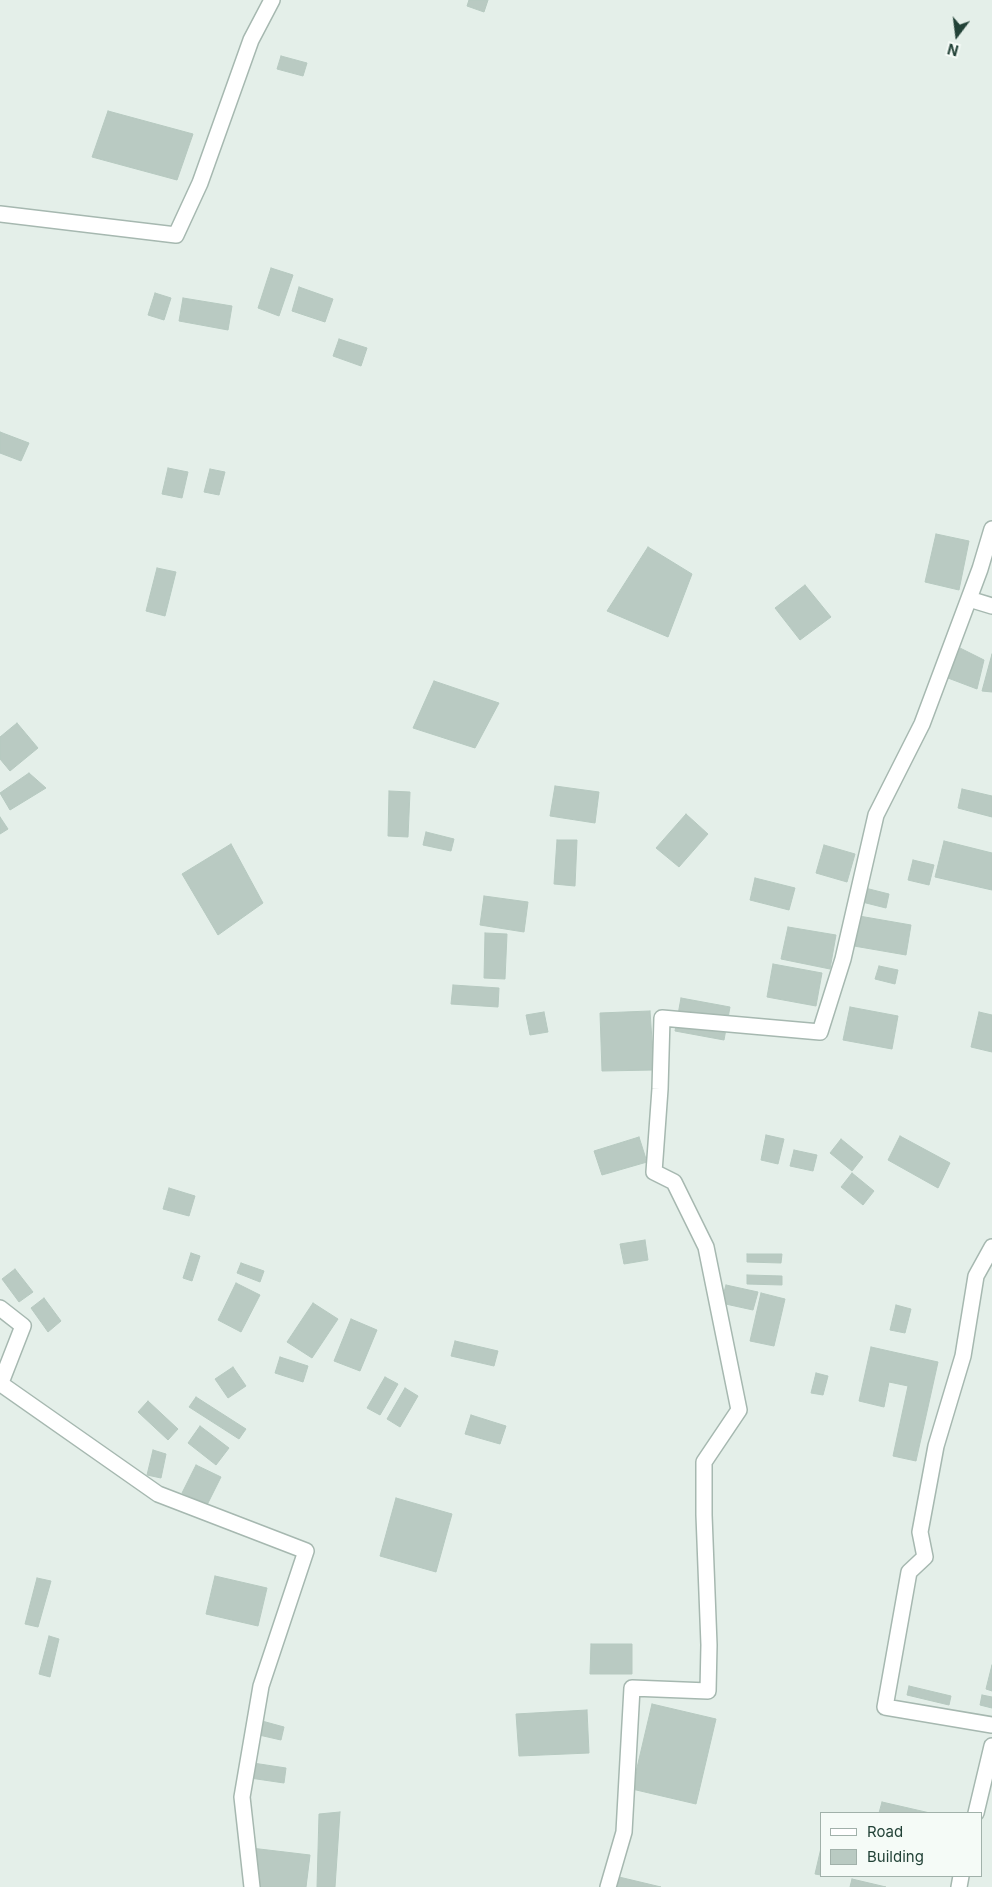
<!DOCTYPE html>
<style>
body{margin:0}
#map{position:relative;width:992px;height:1887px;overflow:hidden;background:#e4efe9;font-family:Inter,sans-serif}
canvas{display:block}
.legend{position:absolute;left:820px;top:1812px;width:162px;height:65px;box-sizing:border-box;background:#f5fbf7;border:1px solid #a1b1aa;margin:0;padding:6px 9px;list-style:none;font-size:15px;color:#224237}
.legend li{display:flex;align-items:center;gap:10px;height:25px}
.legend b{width:25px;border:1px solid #a1b1aa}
.north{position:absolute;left:932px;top:10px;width:50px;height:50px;-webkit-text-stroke:4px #f5fbf7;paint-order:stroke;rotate:195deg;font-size:14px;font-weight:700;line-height:20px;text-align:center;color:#224237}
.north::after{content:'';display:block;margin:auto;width:18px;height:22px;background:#224237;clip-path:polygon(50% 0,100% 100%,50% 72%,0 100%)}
</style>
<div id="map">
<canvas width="992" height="1887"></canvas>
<ul class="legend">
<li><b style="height:6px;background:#fff"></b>Road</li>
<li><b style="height:14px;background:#b9cac2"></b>Building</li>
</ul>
<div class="north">N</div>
</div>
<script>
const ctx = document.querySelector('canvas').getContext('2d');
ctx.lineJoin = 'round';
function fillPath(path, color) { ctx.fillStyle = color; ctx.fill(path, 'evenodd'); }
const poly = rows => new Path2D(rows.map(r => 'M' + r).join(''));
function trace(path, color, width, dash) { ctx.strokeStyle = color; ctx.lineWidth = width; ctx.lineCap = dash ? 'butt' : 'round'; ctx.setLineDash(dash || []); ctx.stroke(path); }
const building = poly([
 [469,0,488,0,484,12,467,6,469,0],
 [281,56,307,63,303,76,277,69,281,56],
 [108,111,193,134,177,180,92,157,108,111],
 [271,268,293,275,279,316,258,308,271,268],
 [299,287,333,299,325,322,292,311,299,287],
 [155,293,171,298,164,320,148,315,155,293],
 [183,298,232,306,228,330,179,321,183,298],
 [339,339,367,348,361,366,333,356,339,339],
 [0,432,29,443,21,461,0,453,0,432],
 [168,468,188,472,182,498,162,494,168,468],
 [210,469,225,472,219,495,204,492,210,469],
 [936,534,969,541,959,590,925,582,936,534],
 [648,547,692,574,668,637,607,611,648,547],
 [157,568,176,572,165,616,146,611,157,568],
 [805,585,831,617,800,640,775,608,805,585],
 [952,644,984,660,977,689,948,678,952,644],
 [992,654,992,692,982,691,992,654],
 [434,681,499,703,475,748,413,728,434,681],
 [17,723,38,748,10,771,0,759,0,737,17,723],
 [29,773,46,788,10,810,0,793,29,773],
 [555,786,599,792,595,823,550,816,555,786],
 [962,789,992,796,992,817,958,808,962,789],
 [389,791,410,792,408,837,388,836,389,791],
 [686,814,708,834,679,867,656,848,686,814],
 [0,817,8,829,0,834,0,817],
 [426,832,454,839,451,851,423,845,426,832],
 [557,840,577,840,575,886,554,884,557,840],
 [944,841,992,853,992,890,935,877,944,841],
 [231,844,263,903,218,935,182,874,231,844],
 [824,845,855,854,847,882,816,873,824,845],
 [913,860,934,865,929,885,908,880,913,860],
 [755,878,795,888,789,910,750,900,755,878],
 [865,888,889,894,886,908,862,902,865,888],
 [484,896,528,902,524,932,480,925,484,896],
 [859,916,911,925,906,955,854,946,859,916],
 [788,927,836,935,830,969,781,959,788,927],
 [485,933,507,934,505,979,484,978,485,933],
 [773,964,822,973,816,1006,767,997,773,964],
 [879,966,898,970,895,984,875,979,879,966],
 [453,985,499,988,498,1007,451,1004,453,985],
 [681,998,730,1007,724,1040,675,1031,681,998],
 [850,1007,898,1016,892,1049,843,1040,850,1007],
 [650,1011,654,1070,602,1071,600,1013,650,1011],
 [544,1012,548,1032,530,1035,526,1015,544,1012],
 [979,1012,992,1015,992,1052,971,1047,979,1012],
 [766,1135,784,1139,778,1164,761,1160,766,1135],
 [900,1136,950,1163,938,1188,888,1160,900,1136],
 [639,1137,647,1162,602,1175,594,1151,639,1137],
 [841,1139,863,1157,852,1171,830,1153,841,1139],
 [794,1150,817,1155,813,1171,790,1166,794,1150],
 [852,1173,874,1191,863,1205,841,1187,852,1173],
 [169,1188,195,1196,189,1216,163,1209,169,1188],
 [645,1240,648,1260,624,1264,620,1244,645,1240],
 [191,1253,200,1256,192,1281,183,1278,191,1253],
 [747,1254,782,1254,781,1263,747,1262,747,1254],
 [241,1263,264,1271,260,1282,237,1273,241,1263],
 [15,1269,33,1292,19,1302,2,1279,15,1269],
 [747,1275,782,1276,782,1285,747,1284,747,1275],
 [236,1283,260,1295,241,1332,218,1320,236,1283],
 [726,1285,758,1292,753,1310,721,1303,726,1285],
 [761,1293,785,1299,774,1346,750,1341,761,1293],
 [44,1298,61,1321,48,1332,31,1308,44,1298],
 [313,1303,338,1319,312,1358,287,1342,313,1303],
 [896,1305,911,1309,905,1333,890,1330,896,1305],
 [351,1319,377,1330,360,1371,334,1361,351,1319],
 [455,1341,498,1351,494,1366,451,1356,455,1341],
 [871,1347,938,1362,916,1461,893,1456,908,1386,889,1382,884,1407,859,1401,871,1347],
 [280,1357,308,1366,303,1382,275,1373,280,1357],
 [233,1367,246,1386,228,1398,215,1379,233,1367],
 [816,1373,828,1376,823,1395,811,1393,816,1373],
 [385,1377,398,1384,380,1415,367,1408,385,1377],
 [405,1388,418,1396,400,1427,387,1419,405,1388],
 [196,1397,246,1429,239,1439,189,1407,196,1397],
 [148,1401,178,1429,168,1440,138,1412,148,1401],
 [471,1415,506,1426,500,1444,465,1434,471,1415],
 [200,1426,229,1448,216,1465,188,1443,200,1426],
 [153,1450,166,1454,161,1478,147,1475,153,1450],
 [196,1465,221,1477,207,1505,182,1493,196,1465],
 [396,1498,452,1514,436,1572,380,1556,396,1498],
 [215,1576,267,1588,258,1626,206,1614,215,1576],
 [37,1578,51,1581,38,1627,25,1624,37,1578],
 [49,1636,59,1639,50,1677,39,1674,49,1636],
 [591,1644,632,1644,632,1674,590,1674,591,1644],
 [992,1665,992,1691,986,1689,992,1665],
 [909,1686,951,1696,949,1705,907,1695,909,1686],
 [982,1695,992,1697,992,1708,980,1705,982,1695],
 [652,1704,716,1719,696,1804,632,1789,652,1704],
 [587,1710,589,1753,519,1756,516,1714,587,1710],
 [262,1721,284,1727,281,1740,259,1735,262,1721],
 [253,1763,286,1768,284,1783,250,1778,253,1763],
 [882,1802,930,1813,879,1813,882,1802],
 [340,1812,335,1887,317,1887,319,1814,340,1812],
 [251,1848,310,1855,306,1887,246,1887,251,1848],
 [821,1848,821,1875,815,1874,821,1848],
 [619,1877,661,1887,617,1887,619,1877],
 [852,1879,886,1887,850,1887,852,1879]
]);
const street = poly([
 [0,214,176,235,200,183,251,40,272,0],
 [969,599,992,606],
 [992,1247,976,1276,963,1356,936,1446,920,1532,925,1557,909,1572,885,1707,992,1725],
 [0,1308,23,1326,0,1385],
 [1,1384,158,1494,306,1551,261,1686,242,1797,252,1887],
 [976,1813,992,1746],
 [608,1887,624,1832,632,1688,708,1691,709,1645,704,1515,704,1462,739,1410,706,1247,674,1182,654,1172,660,1089,662,1018,820,1032,843,959,876,815,922,724,980,569,992,529],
 [959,1887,961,1876]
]);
fillPath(building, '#b9cac2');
trace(building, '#b6c9c0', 1);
trace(street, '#a6b8b0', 18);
trace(street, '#fff', 15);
</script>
